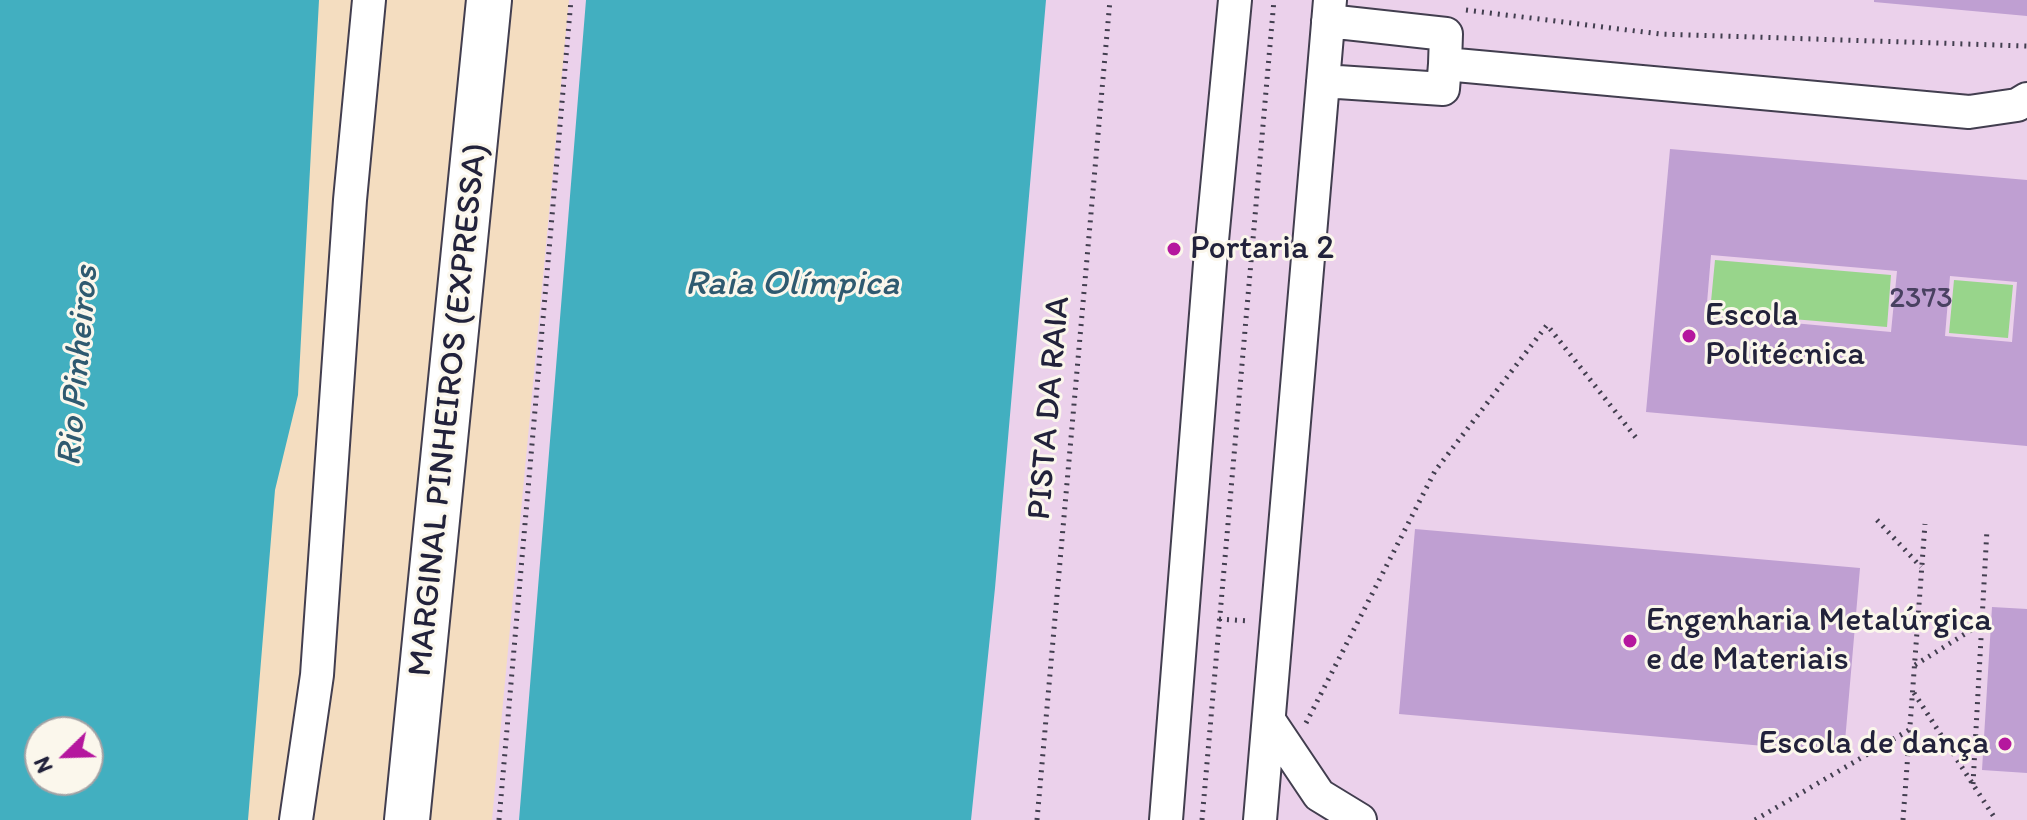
<!DOCTYPE html>
<meta charset="utf-8">
<style>
body{margin:0}
#map{position:relative;width:2027px;height:820px;overflow:hidden;background:#f4ddc0;font-family:Itim,sans-serif}
canvas{display:block}
.north{position:absolute;left:24px;top:716px;width:80px;height:80px;box-sizing:border-box;background:#fbf7ec;border:2px solid #a4a2a5;border-radius:50%;rotate:247deg;font-size:22px;font-weight:700;line-height:32px;text-align:center;color:#22223b}
.north::after{content:'';display:block;margin:auto;width:28px;height:36px;background:#b5179e;clip-path:polygon(50% 0,100% 100%,50% 72%,0 100%)}
</style>
<div id="map">
<canvas width="2027" height="820"></canvas>
<div class="north">N</div>
</div>
<script>
const ctx = document.querySelector('canvas').getContext('2d');
ctx.lineJoin = 'round';
function fillPath(path, color) { ctx.fillStyle = color; ctx.fill(path, 'evenodd'); }
const poly = rows => new Path2D(rows.map(r => 'M' + r).join(''));
function trace(path, color, width, dash) { ctx.strokeStyle = color; ctx.lineWidth = width; ctx.lineCap = dash ? 'butt' : 'round'; ctx.setLineDash(dash || []); ctx.stroke(path); }
function write(font, color, halo, rows, align = 'center') {
  ctx.font = font + ' Itim,sans-serif'; ctx.lineWidth = 6; ctx.setLineDash([]); ctx.textBaseline = 'middle'; ctx.strokeStyle = halo; ctx.fillStyle = color; for (const [text, x, y, turn = 0] of rows) {
    ctx.save(); ctx.translate(x, y); ctx.rotate((+turn || 0) * Math.PI / 180); ctx.textAlign = isNaN(turn) ? turn : align; if (halo) ctx.strokeText(text, 0, 0); ctx.fillText(text, 0, 0); ctx.restore();
  }
}
const built = poly([
 [569,0,2027,0,2027,820,492,820]
]);
const green = poly([
 [1715,260,1891,275,1887,327,1710,312],
 [1954,280,2013,285,2008,338,1949,333]
]);
const water = poly([
 [0,0,319,0,298,395,275,490,248,820,0,820],
 [88,732,88,780,40,780,40,732],
 [586,0,1046,0,995,588,971,820,519,820]
]);
const building = poly([
 [1874,0,2027,0,2027,16,1874,2],
 [1670,149,2027,180,2027,446,1646,412],
 [1711,255,1897,271,1891,332,1706,315],
 [1950,276,2017,282,2012,342,1945,336],
 [1415,529,1860,568,1844,753,1399,714],
 [1992,607,2027,609,2027,773,1982,770]
]);
const path = poly([
 [1466,10,1660,34,2027,46],
 [1877,520,1921,567],
 [1219,619,1249,621],
 [1915,665,1981,624],
 [1914,693,1996,820],
 [1306,723,1435,471,1547,325,1637,439],
 [1973,784,1987,529],
 [499,820,571,0],
 [1037,820,1110,0],
 [1202,820,1274,0],
 [1755,820,1909,730],
 [1903,820,1925,524]
]);
const minor = poly([
 [1445,64,1969,112,2017,105,2027,99],
 [1323,81,1443,89,1445,64,1446,34,1328,21],
 [1270,722,1319,795,1360,820],
 [296,820,317,675,350,200,369,0],
 [1166,820,1211,251,1235,0],
 [1260,820,1330,0]
]);
const highway = poly([
 [407,820,489,0]
]);
const markers = [
 [1174,249,8,"#b5179e"],
 [1689,336,8,"#b5179e"],
 [1630,641,8,"#b5179e"],
 [2005,744,8,"#b5179e"]
];
const numberNames = [
 ["2373",1921,299]
];
const poiNames = [
 ["Portaria 2",1190,249],
 ["Escola",1705,316],
 ["Politécnica",1705,355],
 ["Engenharia Metalúrgica",1646,621],
 ["e de Materiais",1646,660],
 ["Escola de dança",1989,744,"right"]
];
const streetNames = [
 ["PISTA DA RAIA",1050,408,-85],
 ["MARGINAL PINHEIROS (EXPRESSA)",449,410,-84]
];
const waterNames = [
 ["Raia Olímpica",792,285],
 ["Rio Pinheiros",79,366,-85]
];
fillPath(built, '#ebd1eb');
fillPath(green, '#98d58b');
fillPath(water, '#42afc0');
fillPath(building, '#bf9fd2');
trace(minor, '#423e4f', 36);
trace(highway, '#423e4f', 48);
trace(path, '#423e4f', 5, [2, 6]);
trace(minor, '#fff', 32);
trace(highway, '#fff', 44);
for (const [x, y, r, color] of markers) { const dot = new Path2D(); dot.arc(x, y, r, 0, 2 * Math.PI); ctx.fillStyle = color; ctx.fill(dot); trace(dot, '#fbf7ec', 3); }
write('30px', '#494161', null, numberNames);
write('34px', '#22223b', '#fbf7ec', poiNames, 'left');
write('34px', '#22223b', '#fbf7ec', streetNames);
write('italic 36px', '#2f5a70', '#fbf7ec', waterNames);
</script>
